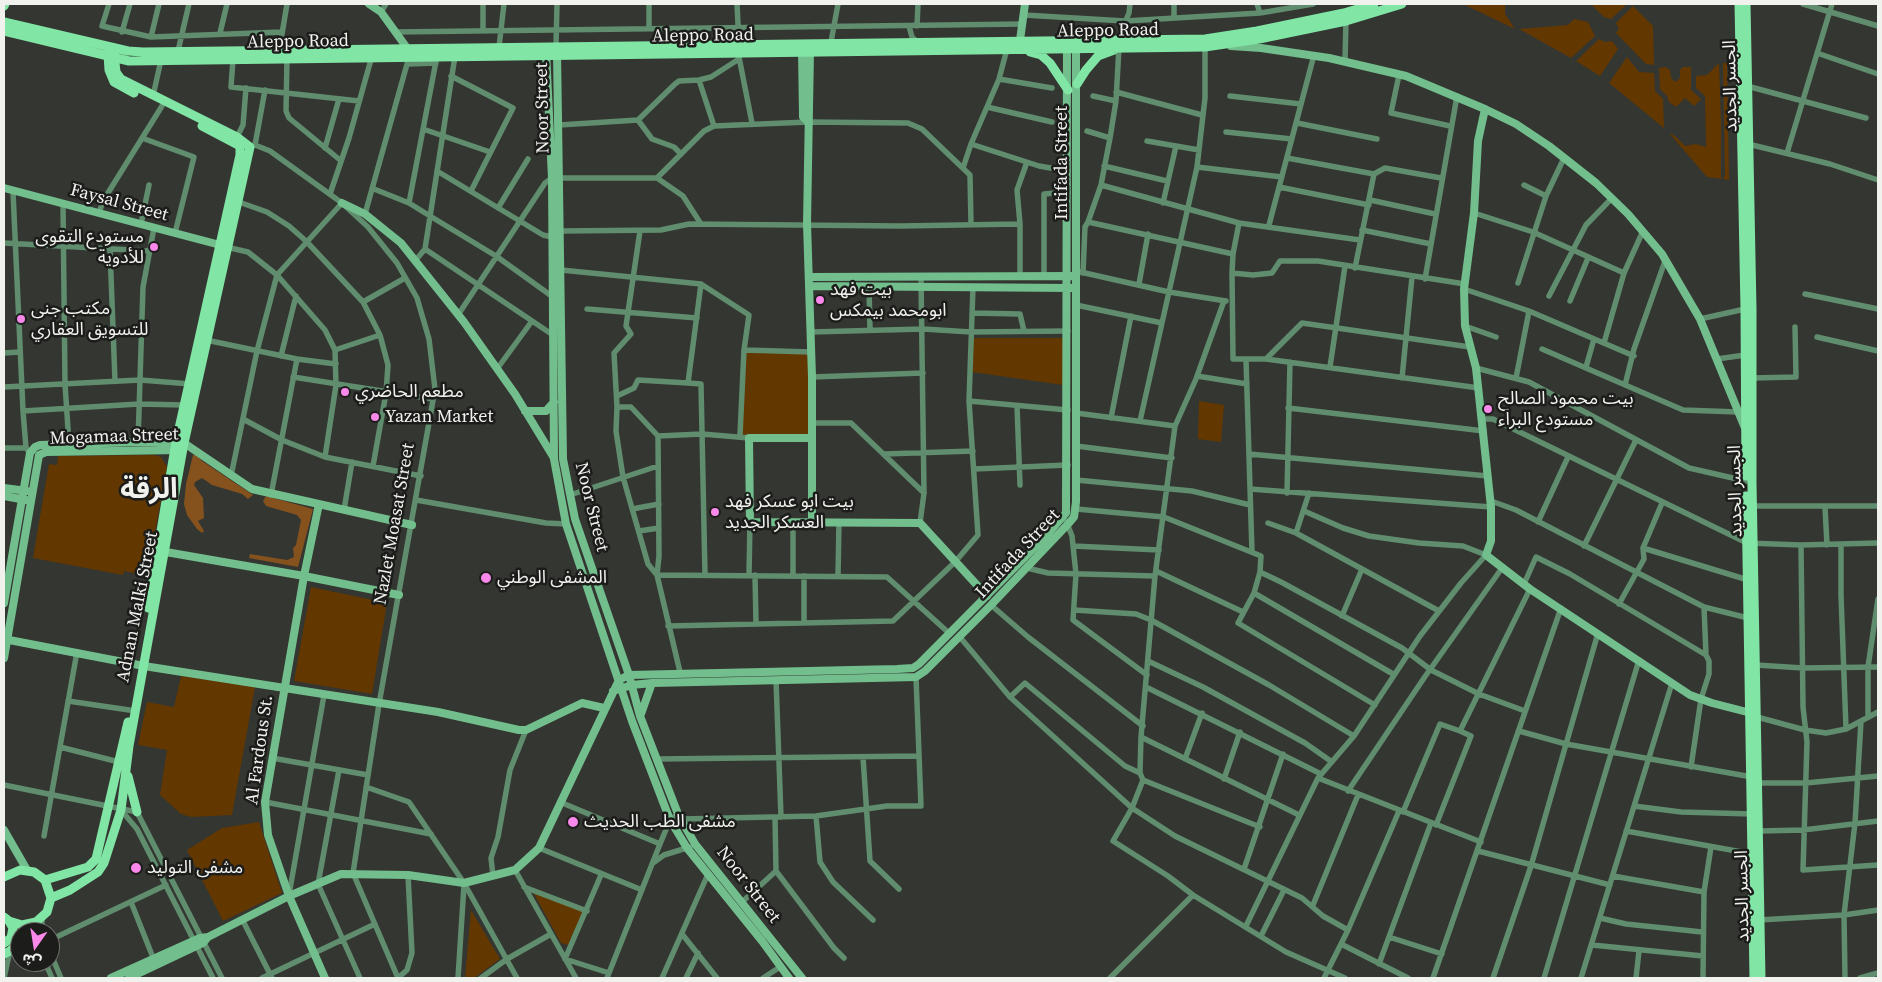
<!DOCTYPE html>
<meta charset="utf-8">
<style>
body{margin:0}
#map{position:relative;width:1882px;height:982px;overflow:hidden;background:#343631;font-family:"Source Serif 4","Noto Sans Arabic",serif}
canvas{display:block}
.frame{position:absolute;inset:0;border:5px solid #f1f2ee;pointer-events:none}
.north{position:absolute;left:10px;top:922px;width:50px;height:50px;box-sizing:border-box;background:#1c1d1b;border:1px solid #71726f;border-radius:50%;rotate:193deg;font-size:14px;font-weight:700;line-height:20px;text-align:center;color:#f1f2ee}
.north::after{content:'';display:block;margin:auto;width:18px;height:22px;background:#f888ea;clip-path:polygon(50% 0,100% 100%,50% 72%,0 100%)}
</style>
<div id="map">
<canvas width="1882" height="982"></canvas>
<div class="frame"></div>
<div class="north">ش</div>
</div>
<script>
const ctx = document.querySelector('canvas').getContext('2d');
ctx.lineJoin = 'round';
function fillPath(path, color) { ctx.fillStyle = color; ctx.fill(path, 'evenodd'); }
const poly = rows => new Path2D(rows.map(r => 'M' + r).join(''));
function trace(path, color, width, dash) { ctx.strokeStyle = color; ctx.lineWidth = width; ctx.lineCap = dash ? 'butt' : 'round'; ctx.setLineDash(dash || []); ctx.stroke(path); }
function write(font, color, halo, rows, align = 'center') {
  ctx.font = font + ' "Source Serif 4","Noto Sans Arabic",serif'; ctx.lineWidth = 5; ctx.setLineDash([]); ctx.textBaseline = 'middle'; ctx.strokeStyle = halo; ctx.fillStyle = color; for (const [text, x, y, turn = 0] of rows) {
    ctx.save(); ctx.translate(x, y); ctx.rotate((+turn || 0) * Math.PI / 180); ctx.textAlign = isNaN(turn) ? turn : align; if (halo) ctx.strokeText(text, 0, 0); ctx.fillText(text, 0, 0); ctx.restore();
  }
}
const green = poly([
 [1463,4,1505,4,1505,14,1515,29],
 [1591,4,1627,4,1611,19,1604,17],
 [1633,6,1653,26,1654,65,1646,64,1616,33,1619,29,1616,23],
 [1574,19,1588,22,1595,36,1571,58,1519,29,1568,25],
 [1599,39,1605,42,1612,41,1618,49,1600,76,1576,61],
 [1627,57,1639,72,1654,73,1655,91,1663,99,1664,128,1609,83],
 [1719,63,1721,122,1721,179,1707,177,1669,133,1675,136,1685,146,1696,144,1706,147,1705,96,1696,88,1696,76,1707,75],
 [1723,63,1727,63,1729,180,1723,179,1725,175],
 [1666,67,1670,70,1671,78,1675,82,1680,78,1680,70,1683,67,1691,67,1691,90,1701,99,1694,106,1685,98,1676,107,1669,102,1667,96,1660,89,1659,68],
 [973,338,1063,338,1063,385,972,372],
 [745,352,809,354,809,436,749,436,742,434],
 [1199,401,1224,405,1221,442,1198,439],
 [154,455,161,457,167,467,147,576,124,571,123,575,33,558,49,464,57,465,58,456],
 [311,587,387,603,372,694,294,681],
 [181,676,255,687,232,815,191,817,181,814,160,795,167,750,138,745,147,702,174,707],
 [259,822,282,893,223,921,187,850,222,828],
 [533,892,583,911,568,945,561,943],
 [471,910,500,959,474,978,465,978]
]);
const forest = poly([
 [193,455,196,455,202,461,253,495,248,499,242,494,212,485,202,478,195,482,194,485,203,498,204,518,198,521,204,531,202,533,197,529,187,515,184,504,186,484],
 [266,496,313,509,298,567,249,558,250,554,287,560,294,557,293,548,296,545,301,520,297,515,266,506,263,501]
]);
const street = poly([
 [109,4,102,26,151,37,282,32],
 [287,4,281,40,281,50,287,58,286,111,289,118,340,160],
 [649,4,649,27],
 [737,4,739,44],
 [1257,4,1260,13],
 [1803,4,1878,26],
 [381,12,386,4],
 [1024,15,1125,21,1260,13,1313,4],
 [1174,18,1174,4],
 [909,26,912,37,916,41],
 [917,26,918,4],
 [483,29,483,4],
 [122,32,130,4],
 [395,32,1023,24],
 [220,33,227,4],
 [151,37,159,4],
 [1118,39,1129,13,1130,4],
 [831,42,838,4],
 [556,46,557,4],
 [499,47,504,4],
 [1119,47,1116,101,1110,138,1101,185,1088,222,1233,254],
 [178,51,189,4],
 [738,52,752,123],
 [1817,53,1878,74],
 [233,59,231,87,359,101],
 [1345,61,1346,21],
 [408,64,436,63],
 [1399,75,1391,113,1450,126],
 [451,76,513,108,471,191],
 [999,79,1052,88],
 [699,80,711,77,739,59],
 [1747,86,1866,118],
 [1116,92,1202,115],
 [153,96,161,60],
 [1093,96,1116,101],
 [1230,96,1301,104],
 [987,107,1052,122],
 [638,120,652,139,674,147,681,154],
 [1297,123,1377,139],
 [559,125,638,120,675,84,679,81,699,80,714,126],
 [423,129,490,152],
 [1087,131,1110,138],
 [1226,132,1292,139],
 [237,137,243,125,246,88],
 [142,138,194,157,175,233],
 [1147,141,1199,150],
 [971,144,999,79,1007,49],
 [1748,144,1830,164,1878,180],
 [255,145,265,90],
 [247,147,255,145,270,151,342,203,368,227,397,263,417,298,429,339,435,389,379,704,353,873,398,978],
 [325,148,339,99],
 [1787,153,1832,4],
 [1287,158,1374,174],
 [1104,166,1167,181],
 [1197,167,1282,177],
 [963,168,971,144,1039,166,1068,171],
 [437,171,543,235,552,237],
 [657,178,704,131,714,126,808,122,908,123,922,129,970,175,971,224],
 [1101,185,1239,223,1360,240],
 [1524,185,1546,196],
 [1279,187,1369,205],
 [374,189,409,203,430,216,496,256,553,297],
 [13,192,23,411,26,448,30,453],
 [330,194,349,138,372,56],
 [1370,200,1435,214],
 [236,201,267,212,289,226,306,241,363,302,380,335,388,365,386,393,373,466],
 [409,203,437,56],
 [1163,203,1176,146],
 [63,204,65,384,69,444],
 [498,208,528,159],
 [99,213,103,201,162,106],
 [1474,213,1533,232,1624,273],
 [365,214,409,57],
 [1239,223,1233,254,1232,273,1233,359,1266,359,1479,388],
 [141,224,149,185],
 [1020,224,1017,190,1027,162],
 [1269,225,1314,55],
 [1362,230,1431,244],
 [561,231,661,230,689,224,900,226,1020,224,1020,276],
 [640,231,626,326,631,334,614,353,617,407,616,431,623,477,648,564,657,575,887,577,950,634],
 [4,243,149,251],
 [226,247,248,252,277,275,325,330,335,350,336,385,325,457],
 [110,249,115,381],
 [425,249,553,335],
 [415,261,425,249,455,56],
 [1355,268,1374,174,1385,168,1441,178],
 [561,270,701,284,749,315,744,350,740,435],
 [1076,271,1169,292,1226,301],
 [1083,273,1085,227,1088,222],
 [1232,273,1253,275,1272,273,1280,261,1318,261,1465,284],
 [1044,276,1044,194,1068,192],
 [1425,279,1457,96],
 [1518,283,1546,196,1564,158],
 [701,284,688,383,701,384,705,575],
 [1139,284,1148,234],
 [869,286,870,330],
 [1464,289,1529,311,1634,356],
 [1805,294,1878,309],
 [1549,296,1586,225,1612,198],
 [1224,301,1196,379,1175,426,1155,576,1141,737,1140,773,1143,780,1132,808,1113,841,1168,876,1193,895,1286,952,1345,978],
 [1570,301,1588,258],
 [363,302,405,278],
 [1076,305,1162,323],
 [587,309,697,318],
 [972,313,1020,314,1024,331],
 [458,315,545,183,552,178,657,178,683,196,701,224],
 [1700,319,1745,309],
 [1465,326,1496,337],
 [811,332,923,329,971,332,1068,331],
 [1817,337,1878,351],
 [206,340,297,359,336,364],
 [1604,343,1624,273,1643,231],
 [1542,349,1683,410,1738,412],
 [335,350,380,335],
 [744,350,811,352],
 [4,353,19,352],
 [281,356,296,296],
 [1266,359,1302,323,1470,347],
 [1717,359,1745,355],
 [1246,360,1252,552],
 [1330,367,1345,266],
 [1586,367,1594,339],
 [1476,368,1529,382,1689,468,1746,481],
 [497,369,532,321],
 [1197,376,1247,384],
 [293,377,433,399],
 [812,377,923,373],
 [1402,378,1412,277],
 [1516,378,1529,311],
 [1752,378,1796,377,1795,327],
 [1625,385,1634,349,1665,261],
 [4,387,140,380,191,384],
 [617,396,634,388,638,380,688,383],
 [969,401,1068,410],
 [1017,406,1020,485],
 [617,407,631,407,658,436,659,556,657,575,680,672],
 [1288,408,1484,431],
 [23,411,139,404,184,405],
 [1076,413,1175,426],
 [1111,418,1131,316],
 [243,419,282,440,325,457,421,476],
 [1482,419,1493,419,1747,543,1801,545,1878,543],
 [1140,421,1197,167,1205,98,1205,47],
 [812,423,851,423,924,493],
 [658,436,702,434,749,438],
 [138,442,143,287,154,228],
 [1076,446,1172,458],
 [4,448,26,448],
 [884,454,973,451],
 [1249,454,1488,476],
 [974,469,1068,465],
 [231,476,257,351,277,275,342,203],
 [1076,480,1192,491,1250,505],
 [1250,489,1491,507],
 [1287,493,1290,362],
 [271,495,297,359],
 [570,495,658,466],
 [416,500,546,523,566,524],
 [1491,501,1516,510,1704,607,1748,618],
 [1662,503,1643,548,1748,580],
 [1752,506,1878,506],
 [1825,507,1827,545],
 [632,509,659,504],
 [1076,509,1164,517,1261,556,1260,572,1254,593,1238,623,1375,705],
 [344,510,352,462],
 [1066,521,1072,536,1076,574,1073,620,1147,675],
 [1538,522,1568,457],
 [920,523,924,493,921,277],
 [1268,523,1296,533,1439,611],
 [639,531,659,528],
 [1296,533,1309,493],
 [1801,545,1803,707,1807,742,1803,870,1878,865],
 [1841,545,1841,595,1846,729],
 [1073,546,1159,550],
 [1584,546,1636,440],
 [1027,568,1048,573,1155,576],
 [1156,571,1243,612],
 [1260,572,1281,582,1402,648,1431,670,1479,694,1525,711],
 [749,575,750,522],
 [755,575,756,624],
 [793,576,793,521],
 [804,576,804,623],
 [838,576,839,522],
 [1524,584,1536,557,1570,574,1706,655,1709,661,1709,674,1701,699,1691,767],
 [1254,593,1393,674],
 [1619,604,1644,559,1643,548],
 [991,605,1028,637,1143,726],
 [1704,607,1706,655],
 [1074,610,1136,614,1151,620,1269,685,1354,736],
 [1342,616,1362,569],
 [668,626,893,621,955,562,978,535,969,401,973,287],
 [959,636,1010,697,1132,808,1175,836,1302,898,1323,916,1348,930],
 [1148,661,1203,687,1305,743,1332,762],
 [1756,665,1803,668,1878,667],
 [776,680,781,817],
 [1146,687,1321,774],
 [1010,697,1025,683,1125,766,1140,773],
 [68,701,136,711],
 [1757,717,1805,730,1826,733,1846,729,1878,712],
 [1868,717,1868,667,1878,599],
 [1460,731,1530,589],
 [1519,731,1566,744,1752,777],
 [1141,737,1299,815],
 [60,747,119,762],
 [863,757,870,861,899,889],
 [272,758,368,775],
 [657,759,919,756],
 [1185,759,1202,713],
 [339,770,318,884,360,978],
 [1318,778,1481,842],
 [1224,779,1240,732],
 [1143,780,1260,827],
 [1758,783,1806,783,1878,776],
 [4,785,137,812,222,978],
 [366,787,409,802,464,883,517,978],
 [1348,791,1424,678,1502,568],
 [265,802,431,834],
 [560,802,660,844],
 [1634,806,1681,812,1752,814],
 [121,810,137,829,213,978],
 [1403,812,1440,724,1460,731,1471,736,1436,825],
 [816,816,820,862,833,882,873,920],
 [775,817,776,871,834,948,844,958],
 [681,819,816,816,887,806,921,806,916,677],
 [1626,831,1753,854],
 [1759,831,1803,830,1878,821],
 [44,836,77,652],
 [539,848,642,890],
 [1478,851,1610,885],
 [653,863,664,855,690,847],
 [1244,869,1283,754],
 [515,870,576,978],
 [601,875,565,959,609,973],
 [493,876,491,858,498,837,510,770,526,730],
 [1613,876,1704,892],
 [524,887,587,911],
 [289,895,324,695],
 [131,902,154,960],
 [742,902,776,871],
 [1313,905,1358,795],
 [42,917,42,932],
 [1600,918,1626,924,1702,932],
 [242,919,272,978],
 [1759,920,1844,915,1878,910],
 [29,924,32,932],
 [1246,926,1318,778,1354,736,1420,636,1461,583,1486,555,1463,546,1419,543,1369,536,1343,528,1304,511],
 [682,934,717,978],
 [1261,936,1284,890],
 [1389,937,1442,954],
 [50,940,166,885],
 [1341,944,1408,978],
 [1592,945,1703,956],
 [50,952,61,978],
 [45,962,52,978],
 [1379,964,1431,823],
 [4,978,10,951],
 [262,978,375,924],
 [398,978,407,970,412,953,408,875],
 [458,978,464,885],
 [481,978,507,959,551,934],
 [607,978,660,844,670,820,678,814],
 [662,978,708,874],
 [686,978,698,953],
 [763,978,780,967],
 [1110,978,1193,895],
 [1324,978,1348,930,1399,811],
 [1433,978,1561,608],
 [1493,978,1531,866,1598,633],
 [1544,978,1639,660],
 [1581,978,1672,683],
 [1636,978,1639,951],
 [1703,978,1704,892,1711,847],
 [1845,978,1844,915,1855,823,1861,721],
 [1860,978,1878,973]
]);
const secondary = poly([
 [369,4,381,12,407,48],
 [1020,40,1025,4],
 [1231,46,1261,48,1329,58,1406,76,1485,109,1516,124,1549,146,1596,183,1628,214,1662,254,1700,319,1745,428],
 [546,51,552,178,554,459,566,524,632,721,670,820,687,848,762,941,789,978],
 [557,51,563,459,575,519,629,675,640,716,678,814,695,844,802,978],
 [802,51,803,117,808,122],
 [810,51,807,224,812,377,812,521],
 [1485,109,1478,141,1474,213,1464,289,1465,326,1476,368,1491,507,1491,541,1486,555,1530,589,1690,695,1712,703,1751,713],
 [4,188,224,246],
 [342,203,365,214,401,243,464,322,515,394,554,458],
 [809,277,1072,276],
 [809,286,1072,288],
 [525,411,546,411,554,402],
 [811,438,749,438,750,522,920,523,987,596],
 [4,488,27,491],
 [4,496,26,500],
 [319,504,304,576,399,595],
 [160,551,304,576,265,802,268,835,289,896,325,978],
 [4,603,30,453,35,447,40,445,138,442,184,443,252,489,412,525],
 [4,639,144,666,438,712,519,730,526,730,582,703,604,708],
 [4,658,39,455,46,452,180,450],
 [613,691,632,685,652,683,916,677,925,671,991,605,1069,523,1074,517,1076,502,1076,43],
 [641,714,652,683],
 [4,830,27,870],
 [111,978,200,938,208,937,289,896,341,874,408,875,464,883,515,870,539,848,619,680,629,675,897,669,913,668,919,664,1046,536,1066,513,1067,43],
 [129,978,203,943,208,937]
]);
const primary = poly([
 [1739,4,1745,309,1746,476],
 [1746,4,1752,309,1752,483,1761,978],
 [4,6,5,4],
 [4,22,128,51,143,52,1205,39,1257,31,1344,13,1374,4],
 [4,31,129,61,1205,47,1259,39,1346,21,1402,4],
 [1030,52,1041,55,1050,63,1068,90],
 [108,54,109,70,114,82,134,93],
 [1077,84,1086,70,1098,56,1114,50],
 [1746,496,1754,978],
 [148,608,176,442,240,155,240,146,202,126],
 [128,776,137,812],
 [4,877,20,870,34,872,45,880,51,898,47,912,36,922,22,925,9,921,4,917],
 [45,880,88,867,96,859,128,722],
 [51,898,70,890,98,872,104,863,121,810,129,746,184,443,250,147,237,137,121,79,116,72,114,54],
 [4,943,11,938,13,928,9,921],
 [4,954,10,951,20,941]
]);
const markers = [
 [154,247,5,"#f888ea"],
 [820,300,5,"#f888ea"],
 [21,319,5,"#f888ea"],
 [345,392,5,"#f888ea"],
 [1488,409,5,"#f888ea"],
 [375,417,5,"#f888ea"],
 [715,512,5,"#f888ea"],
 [486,578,6,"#f888ea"],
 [573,822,6,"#f888ea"],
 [136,868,6,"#f888ea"]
];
const streetNames = [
 ["Aleppo Road",1108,31,-1],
 ["Aleppo Road",703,36,-1],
 ["Aleppo Road",298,42,-1],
 ["الجسر الجديد",1731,86,-91],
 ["Noor Street",543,108,-91],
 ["Intifada Street",1062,163,-90],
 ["Faysal Street",119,203,15],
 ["Mogamaa Street",114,437,-2],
 ["الجسر الجديد",1736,491,-91],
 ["Noor Street",591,507,76],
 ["Nazlet Moasat Street",395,524,-80],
 ["Intifada Street",1018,554,-47],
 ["Adnan Malki Street",138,607,-79],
 ["Al Fardous St.",260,750,-82],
 ["Noor Street",748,885,52],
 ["الجسر الجديد",1743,896,-91]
];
const poiNames = [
 ["مستودع التقوى",144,237,"right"],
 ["للأدوية",144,258,"right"],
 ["بيت فهد",830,290],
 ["ابومحمد بيمكس",830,311],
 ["مكتب جنى",31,309],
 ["للتسويق العقاري",31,330],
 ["مطعم الحاضري",355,392],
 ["بيت محمود الصالح",1498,399],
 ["مستودع البراء",1498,420],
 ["Yazan Market",385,417],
 ["بيت ابو عسكر فهد",725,502],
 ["العسكر الجديد",725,523],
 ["المشفى الوطني",497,578],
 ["مشفى الطب الحديث",584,822],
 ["مشفى التوليد",147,868]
];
const townNames = [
 ["الرقة",149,491]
];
fillPath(green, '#633700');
fillPath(forest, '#85521d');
trace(street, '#5f8d6e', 5.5);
trace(secondary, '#72bf8d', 8);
trace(primary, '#80e5a5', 9);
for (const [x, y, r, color] of markers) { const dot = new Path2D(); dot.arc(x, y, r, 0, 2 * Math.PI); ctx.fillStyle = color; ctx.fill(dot); trace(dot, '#1c1d1b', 2); }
write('18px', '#f1f2ee', '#1c1d1b', streetNames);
write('18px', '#f1f2ee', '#1c1d1b', poiNames, 'left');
write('bold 28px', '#f1f2ee', '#1c1d1b', townNames);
</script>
